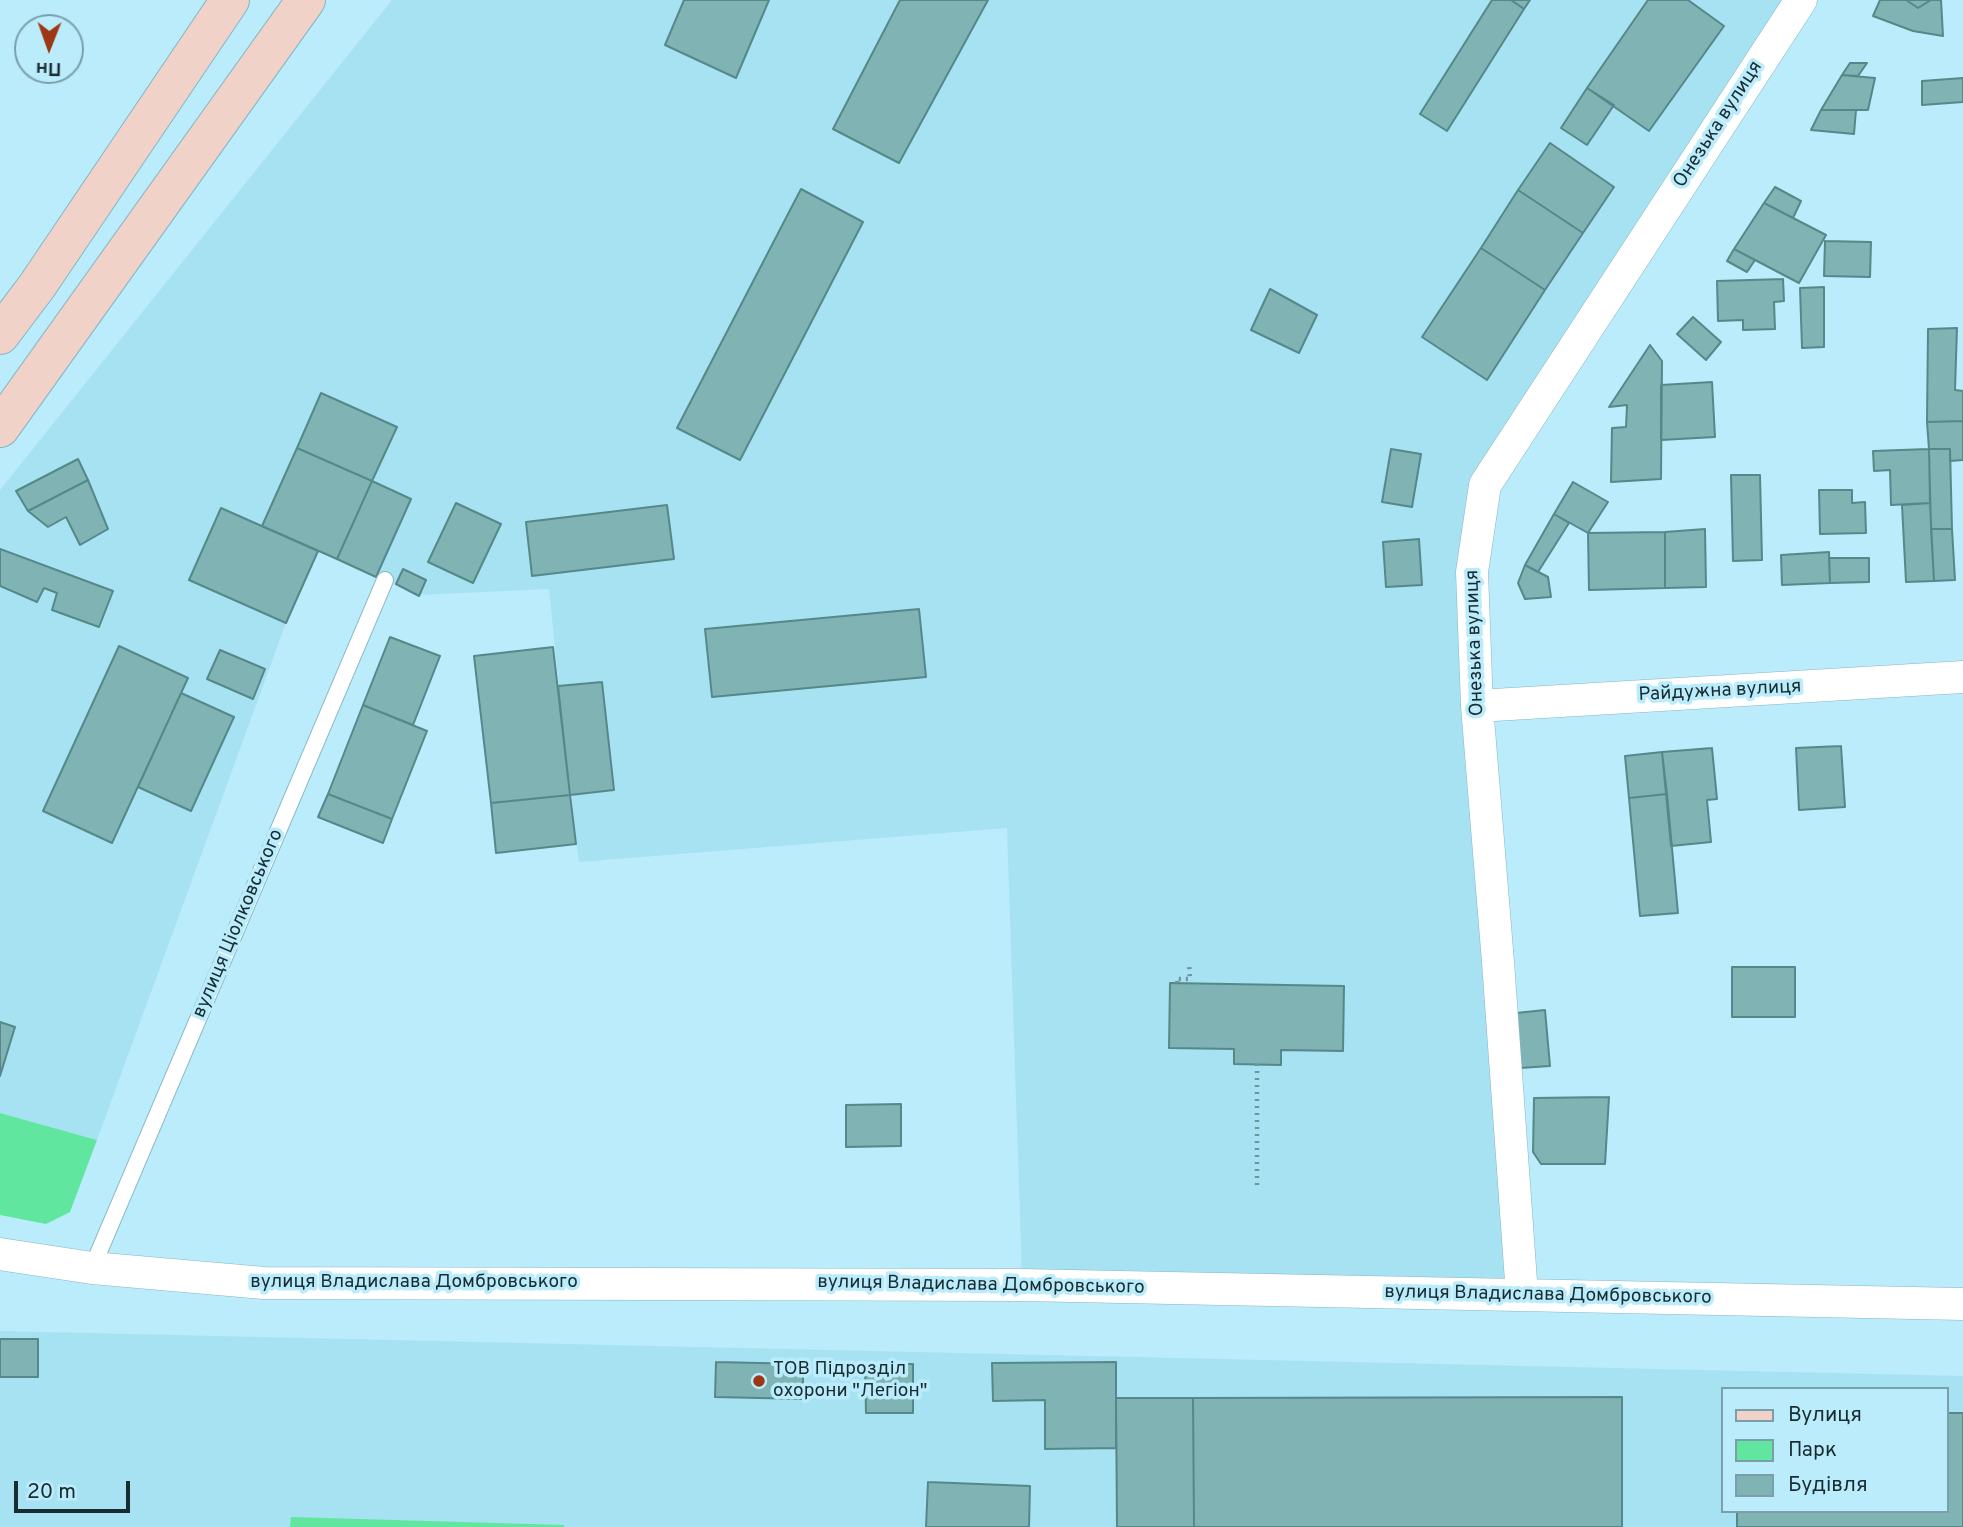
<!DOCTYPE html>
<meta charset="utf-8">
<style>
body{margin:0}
#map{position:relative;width:1963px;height:1527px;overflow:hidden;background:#bbecfb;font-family:Overpass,sans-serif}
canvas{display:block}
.legend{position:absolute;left:1721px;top:1387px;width:228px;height:126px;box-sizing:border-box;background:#bbecfb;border:2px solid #7a9fab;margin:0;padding:9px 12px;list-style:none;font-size:21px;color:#192c32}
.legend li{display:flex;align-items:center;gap:14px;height:35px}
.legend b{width:35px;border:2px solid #7a9fab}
.north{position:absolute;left:14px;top:14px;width:70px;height:70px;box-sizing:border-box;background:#bbecfb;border:2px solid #7a9fab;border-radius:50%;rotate:181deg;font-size:19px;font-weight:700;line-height:28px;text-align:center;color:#192c32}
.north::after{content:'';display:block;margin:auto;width:24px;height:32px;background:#9e3715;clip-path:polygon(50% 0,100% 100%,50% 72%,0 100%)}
.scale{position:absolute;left:14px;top:1481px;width:116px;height:32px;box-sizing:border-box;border:4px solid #192c32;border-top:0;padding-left:9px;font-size:21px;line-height:24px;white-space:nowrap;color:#192c32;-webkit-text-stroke:5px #bbecfb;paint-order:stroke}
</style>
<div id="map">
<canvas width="1963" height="1527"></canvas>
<ul class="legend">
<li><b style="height:9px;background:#f0d2c9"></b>Вулиця</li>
<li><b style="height:19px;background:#60e69f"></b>Парк</li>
<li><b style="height:19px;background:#7fb3b4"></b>Будівля</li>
</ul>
<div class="north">Пн</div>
<div class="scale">20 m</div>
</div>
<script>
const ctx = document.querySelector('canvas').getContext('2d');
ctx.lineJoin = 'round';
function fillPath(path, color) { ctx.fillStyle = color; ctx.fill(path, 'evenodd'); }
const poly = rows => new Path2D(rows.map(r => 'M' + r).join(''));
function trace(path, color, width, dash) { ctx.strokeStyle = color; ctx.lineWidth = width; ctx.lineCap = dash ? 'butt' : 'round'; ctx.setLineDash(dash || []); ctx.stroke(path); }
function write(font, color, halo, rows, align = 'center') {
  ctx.font = font + ' Overpass,sans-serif'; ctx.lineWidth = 7; ctx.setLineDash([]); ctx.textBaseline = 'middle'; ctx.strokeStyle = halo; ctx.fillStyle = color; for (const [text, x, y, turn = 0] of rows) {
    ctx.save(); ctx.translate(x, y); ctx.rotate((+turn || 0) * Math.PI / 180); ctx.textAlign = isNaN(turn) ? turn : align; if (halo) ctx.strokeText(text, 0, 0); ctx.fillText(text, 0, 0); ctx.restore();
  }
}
const built = poly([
 [392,0,1788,0,1474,483,1518,1292,1022,1277,1007,828,579,862,570,795,549,589,419,595,319,551,286,623,97,1140,0,1113,0,490],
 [0,1331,1963,1376,1963,1527,0,1527],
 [1723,1389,1947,1389,1947,1511,1723,1511]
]);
const green = poly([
 [0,1113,97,1140,70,1212,46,1224,0,1215],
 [291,1517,564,1525,564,1527,290,1527]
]);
const building = poly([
 [684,0,769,0,736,78,665,45,684,0],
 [900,0,988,0,899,163,833,129,900,0],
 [1492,0,1511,0,1524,9,1447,131,1420,114,1492,0],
 [1511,0,1530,0,1524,9,1511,0],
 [1648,0,1688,0,1724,26,1649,131,1587,88,1648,0],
 [1880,0,1906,0,1918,8,1931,0,1941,0,1943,36,1913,31,1873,16,1880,0],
 [1906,0,1931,0,1918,8,1906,0],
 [1850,63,1867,63,1858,76,1842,75,1850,63],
 [1842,75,1875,78,1868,110,1821,110,1842,75],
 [1963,78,1963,102,1922,105,1922,81,1963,78],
 [1587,88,1614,105,1587,145,1561,128,1587,88],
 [1821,110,1856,110,1854,134,1811,130,1821,110],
 [1550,143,1614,187,1583,233,1518,190,1550,143],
 [1775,187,1801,201,1793,218,1764,203,1775,187],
 [801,189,863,222,740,460,677,428,801,189],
 [1518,190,1583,233,1545,290,1481,248,1518,190],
 [1764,203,1826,235,1799,283,1734,249,1764,203],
 [1825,241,1871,242,1870,277,1824,276,1825,241],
 [1481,248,1545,290,1487,380,1422,337,1481,248],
 [1734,249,1755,260,1747,272,1727,261,1734,249],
 [1783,279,1784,301,1774,302,1775,329,1743,330,1743,320,1718,321,1717,281,1783,279],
 [1824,287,1824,347,1802,348,1800,288,1824,287],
 [1270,289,1317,315,1299,353,1251,330,1270,289],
 [1693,317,1721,342,1706,360,1677,334,1693,317],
 [1957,328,1955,390,1963,391,1963,421,1927,422,1928,329,1957,328],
 [1650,345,1662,361,1661,479,1611,482,1612,428,1626,427,1627,405,1609,407,1650,345],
 [1712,382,1715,437,1661,440,1661,385,1712,382],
 [321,393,397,427,372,481,297,448,321,393],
 [1963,421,1963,460,1950,461,1950,449,1929,449,1927,422,1963,421],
 [297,448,372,481,337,559,262,526,297,448],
 [1391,449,1421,454,1412,507,1382,502,1391,449],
 [1929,449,1930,503,1891,505,1890,470,1874,471,1873,451,1929,449],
 [1929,449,1950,449,1952,529,1931,529,1929,449],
 [78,459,88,480,28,511,16,491,78,459],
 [1731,475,1760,475,1762,560,1733,561,1731,475],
 [88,480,108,529,80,545,66,517,48,527,28,511,88,480],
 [372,481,411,499,376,577,337,559,372,481],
 [1573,482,1608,502,1588,533,1554,514,1573,482],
 [1819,490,1852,490,1852,503,1865,502,1866,533,1820,534,1819,490],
 [456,503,501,524,473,583,428,562,456,503],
 [1930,503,1934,581,1906,582,1902,505,1930,503],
 [667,505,674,559,532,576,526,522,667,505],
 [221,508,318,551,286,623,189,580,221,508],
 [1554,514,1569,523,1538,572,1525,565,1554,514],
 [1705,529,1706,587,1665,588,1665,532,1705,529],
 [1931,529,1952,529,1955,580,1934,581,1931,529],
 [1665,532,1665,588,1589,590,1588,533,1665,532],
 [1419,539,1422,585,1386,587,1383,542,1419,539],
 [0,549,113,591,99,627,52,610,57,593,44,588,37,602,0,586,0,549],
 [1829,552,1830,583,1782,585,1781,555,1829,552],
 [1829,558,1869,558,1869,582,1830,583,1829,558],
 [1525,565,1548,577,1551,597,1525,599,1518,583,1525,565],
 [403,569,426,580,419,596,396,584,403,569],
 [919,609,926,677,712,697,705,629,919,609],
 [390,637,440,656,413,725,363,705,390,637],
 [119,646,188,678,112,843,43,811,119,646],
 [553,647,570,795,491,803,474,656,553,647],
 [220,650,265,669,253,699,207,679,220,650],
 [602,682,614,790,570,795,558,686,602,682],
 [181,693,234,717,191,811,138,787,181,693],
 [363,705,427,731,392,819,328,794,363,705],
 [1841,746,1845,807,1799,810,1796,748,1841,746],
 [1712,748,1717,799,1707,800,1711,842,1671,846,1662,752,1712,748],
 [1662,752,1667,794,1629,798,1625,756,1662,752],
 [328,794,392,819,383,843,318,817,328,794],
 [1667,794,1678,913,1640,916,1629,798,1667,794],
 [570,795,576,844,496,853,491,803,570,795],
 [1732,967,1795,967,1795,1017,1732,1017,1732,967],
 [1170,983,1344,986,1343,1051,1281,1050,1281,1065,1234,1064,1234,1049,1169,1048,1170,983],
 [1545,1010,1550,1066,1520,1068,1516,1013,1545,1010],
 [0,1022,15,1027,0,1076,0,1022],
 [1609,1097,1605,1164,1541,1164,1533,1152,1534,1098,1609,1097],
 [901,1104,901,1146,846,1147,846,1105,901,1104],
 [0,1339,38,1339,38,1377,0,1377,0,1339],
 [716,1362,803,1364,803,1399,715,1397,716,1362],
 [1116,1362,1116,1448,1045,1449,1045,1400,993,1401,992,1363,1116,1362],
 [865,1364,913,1364,913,1413,866,1413,865,1364],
 [1622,1397,1622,1527,1194,1527,1193,1398,1622,1397],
 [1116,1398,1193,1398,1194,1527,1117,1527,1116,1398],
 [1947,1413,1963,1413,1963,1527,1737,1527,1737,1511,1947,1511,1947,1413],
 [928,1482,1030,1486,1029,1527,926,1527,928,1482]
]);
const path = poly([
 [1177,983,1176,979,1190,979,1189,963],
 [1257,1064,1257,1189]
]);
const lane = poly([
 [92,1268,385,580]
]);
const street = poly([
 [1477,706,1963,677],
 [0,1254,92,1268,264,1283,1022,1285,1963,1304],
 [1522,1295,1498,962,1477,706,1472,572,1485,485,1801,0]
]);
const secondary = poly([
 [0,335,37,286,230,0],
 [0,428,306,0]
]);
const markers = [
 [759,1381,7,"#9e3715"]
];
const streetNames = [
 ["Онезька вулиця",1719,125,-57],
 ["Онезька вулиця",1476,643,-92],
 ["Райдужна вулиця",1720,692,-3],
 ["вулиця Ціолковського",239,924,-67],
 ["вулиця Владислава Домбровського",414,1283],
 ["вулиця Владислава Домбровського",981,1286,1],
 ["вулиця Владислава Домбровського",1548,1296,1]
];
const poiNames = [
 ["ТОВ Підрозділ",773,1370],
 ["охорони \"Легіон\"",773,1392]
];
fillPath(built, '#a7e2f3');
fillPath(green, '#60e69f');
fillPath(building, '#7fb3b4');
trace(building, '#558889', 2);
trace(lane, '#86b5c3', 18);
trace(street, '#86b5c3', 33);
trace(secondary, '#86b5c3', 40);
trace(path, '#6f929d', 4.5, [2, 5]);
trace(lane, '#fff', 16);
trace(street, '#fff', 32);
trace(secondary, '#f0d2c9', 38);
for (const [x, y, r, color] of markers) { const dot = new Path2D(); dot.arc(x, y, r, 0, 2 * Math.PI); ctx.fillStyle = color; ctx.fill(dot); trace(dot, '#bbecfb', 2.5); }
write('19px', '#192c32', '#bbecfb', streetNames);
write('19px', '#192c32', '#bbecfb', poiNames, 'left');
</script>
